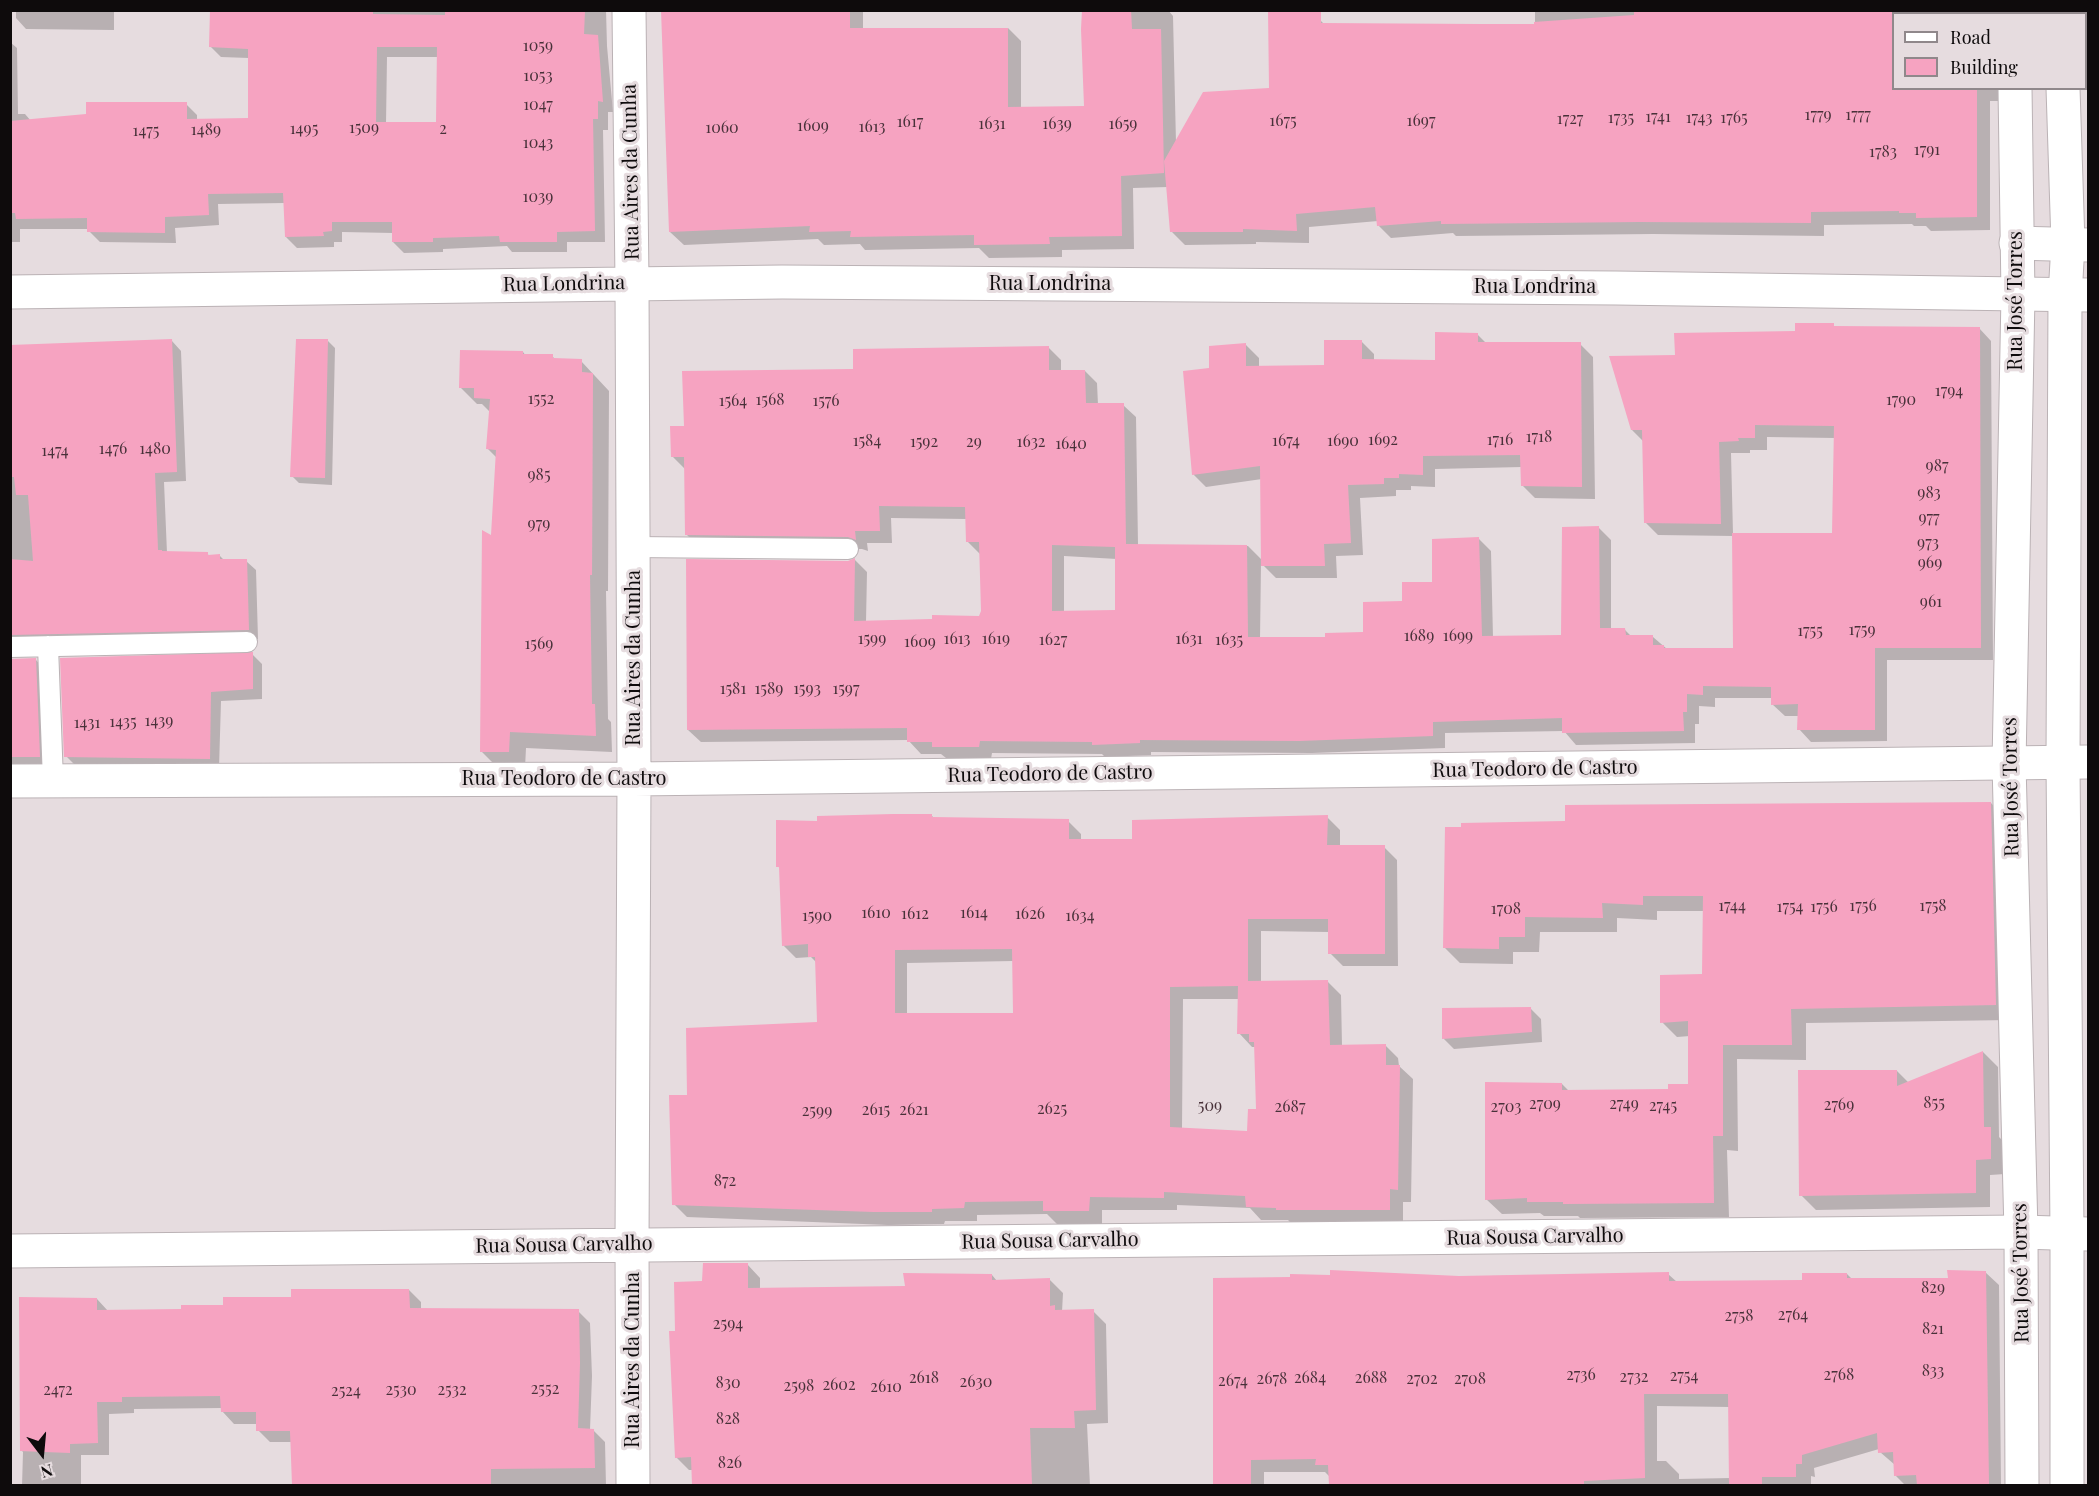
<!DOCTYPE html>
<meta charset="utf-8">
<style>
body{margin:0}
#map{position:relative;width:2099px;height:1496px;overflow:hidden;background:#e6dcdf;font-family:"Playfair Display",serif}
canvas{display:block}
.frame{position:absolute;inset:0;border:12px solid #0e0b0c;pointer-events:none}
.legend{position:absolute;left:1892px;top:12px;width:195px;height:78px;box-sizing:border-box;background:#e6dcdf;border:2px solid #90888b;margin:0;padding:8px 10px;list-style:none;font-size:18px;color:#0e0b0c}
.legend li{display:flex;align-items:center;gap:12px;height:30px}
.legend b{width:30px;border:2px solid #90888b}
.north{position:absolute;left:12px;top:1424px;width:60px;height:60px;-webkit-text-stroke:4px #e6dcdf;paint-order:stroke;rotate:164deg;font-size:16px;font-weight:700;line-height:24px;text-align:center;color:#0e0b0c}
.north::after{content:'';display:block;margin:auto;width:21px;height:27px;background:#0e0b0c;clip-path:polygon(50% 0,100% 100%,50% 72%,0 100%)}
</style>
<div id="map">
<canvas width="2099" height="1496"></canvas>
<div class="frame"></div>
<ul class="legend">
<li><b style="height:8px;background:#fff"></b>Road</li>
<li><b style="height:16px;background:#f6a3c1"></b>Building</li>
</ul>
<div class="north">N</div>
</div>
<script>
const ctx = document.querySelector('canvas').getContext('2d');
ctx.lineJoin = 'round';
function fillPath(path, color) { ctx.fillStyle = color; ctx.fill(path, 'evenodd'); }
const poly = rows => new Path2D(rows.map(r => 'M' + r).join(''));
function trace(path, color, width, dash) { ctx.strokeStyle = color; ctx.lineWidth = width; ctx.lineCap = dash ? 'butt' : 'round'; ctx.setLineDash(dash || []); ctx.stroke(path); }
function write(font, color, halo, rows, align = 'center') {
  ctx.font = font + ' "Playfair Display",serif'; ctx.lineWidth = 6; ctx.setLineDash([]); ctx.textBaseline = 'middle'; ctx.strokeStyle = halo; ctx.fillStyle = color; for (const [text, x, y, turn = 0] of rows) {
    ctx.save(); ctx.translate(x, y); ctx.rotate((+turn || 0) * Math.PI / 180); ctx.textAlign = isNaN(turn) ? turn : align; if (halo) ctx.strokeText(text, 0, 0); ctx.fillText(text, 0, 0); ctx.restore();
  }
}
const shadow = poly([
 [16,10,114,10,114,30,26,29,16,18],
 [212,10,606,10,607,46,613,112,608,112,608,130,603,130,605,242,567,242,567,252,512,252,507,246,443,249,443,252,404,253,393,242,393,233,342,232,342,242,334,242,334,247,297,248,286,237,285,203,218,204,219,225,175,228,176,243,100,242,89,231,89,229,20,229,20,242,10,242,10,42,17,48,18,114,25,114,31,121,186,104,197,115,197,120,249,119,249,58,221,57,210,46],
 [387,57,438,57,437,124,386,124],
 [663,10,863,10,863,29,1008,28,1021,41,1021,108,1086,108,1084,10,1168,10,1173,16,1176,143,1271,90,1320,20,1324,24,1535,26,1535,10,1998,10,1998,14,1894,14,1894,88,1998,88,1998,101,1990,101,1990,230,1931,231,1926,226,1914,226,1912,224,1824,225,1824,236,1653,234,1456,236,1453,233,1391,238,1378,225,1378,221,1309,227,1309,243,1256,242,1256,244,1185,245,1172,232,1168,187,1133,188,1134,249,1062,250,1062,257,989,258,979,248,865,250,860,244,824,245,818,239,684,245,670,232],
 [1833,325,1836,328,1979,328,1991,341,1993,660,1887,660,1887,741,1811,742,1799,729,1799,716,1785,716,1772,704,1772,698,1715,698,1715,707,1699,706,1699,724,1695,724,1695,743,1576,745,1564,731,1445,733,1445,748,1312,753,1151,752,1151,755,1105,757,1102,754,992,753,991,759,946,758,941,754,921,754,908,740,701,742,688,730,848,562,855,560,867,572,866,622,934,621,981,617,981,555,967,541,967,519,891,518,892,543,867,543,868,551,862,549,699,547,687,535,685,469,673,457,686,427,855,370,1048,347,1061,360,1061,372,1085,371,1097,383,1098,405,1123,405,1136,417,1138,545,1248,546,1263,561,1262,479,1206,487,1193,474,1211,370,1246,345,1259,358,1259,367,1325,367,1361,341,1374,354,1374,361,1437,361,1477,334,1487,344,1580,344,1593,357,1595,499,1535,498,1522,485,1522,467,1435,469,1435,487,1411,486,1411,490,1396,490,1396,496,1360,498,1363,555,1336,556,1337,578,1276,578,1261,563,1260,639,1327,638,1365,633,1404,603,1434,583,1479,539,1491,551,1493,638,1563,637,1599,528,1611,540,1611,630,1625,630,1631,636,1653,637,1667,649,1734,650,1734,536,1658,535,1646,523,1643,441,1632,430,1676,357],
 [1767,437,1835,438,1834,534,1733,534,1731,453,1750,453,1750,450,1767,450],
 [1064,556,1117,559,1116,611,1064,612],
 [172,341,181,351,186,481,164,482,167,553,207,553,210,557,220,556,225,561,246,561,256,570,258,639,14,646,10,649,10,346],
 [328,341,335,348,332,485,299,483,292,476],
 [523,352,526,356,552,356,556,360,581,361,609,391,608,591,606,591,608,719,611,722,612,752,526,748,525,768,498,768,481,751,497,458,487,448,490,412,482,404,477,404,460,387],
 [252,654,262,664,262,699,221,701,219,768,76,766,66,756],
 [10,660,36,660,45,670,49,766,10,766],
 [1991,803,2006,819,2011,1020,1806,1023,1806,1060,1737,1059,1738,1151,1727,1150,1729,1217,1580,1218,1578,1216,1544,1216,1540,1213,1502,1214,1486,1199,1562,1084,1569,1091,1669,1090,1690,1085,1690,1036,1677,1037,1662,1022,1704,976,1704,911,1657,911,1657,920,1617,918,1617,932,1540,932,1539,952,1513,952,1513,964,1460,963,1445,948,1566,823],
 [931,815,935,819,1068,821,1081,834,1081,841,1134,840,1327,817,1340,830,1340,847,1384,847,1397,860,1398,966,1343,966,1330,953,1329,932,1261,931,1261,982,1328,982,1341,995,1342,1046,1385,1045,1398,1058,1399,1066,1413,1079,1411,1202,1403,1202,1403,1222,1291,1223,1288,1220,1261,1220,1250,1208,1177,1205,1177,1210,1102,1210,1102,1224,1057,1224,1047,1214,977,1215,977,1221,945,1221,944,1224,888,1225,687,1217,674,1204,688,1096,819,1023,817,963,811,957,796,958,783,945,780,869,778,866,819,822],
 [1013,961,1014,1014,907,1015,907,963],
 [1183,999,1240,999,1239,1033,1252,1047,1255,1047,1257,1111,1249,1132,1182,1129],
 [1531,1009,1541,1019,1542,1042,1454,1049,1443,1038],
 [1983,1052,1998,1067,1999,1137,2006,1144,2005,1174,1990,1175,1990,1207,1816,1210,1801,1195,1897,1071,1909,1083],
 [747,1264,760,1278,760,1289,907,1287,992,1275,997,1281,1049,1279,1063,1293,1062,1312,1093,1311,1106,1324,1108,1423,1087,1424,1090,1486,693,1486,693,1470,689,1470,676,1457,676,1333,703,1283],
 [1985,1272,1999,1285,2001,1486,1906,1486,1895,1475,1895,1465,1880,1452,1879,1449,1814,1468,1815,1477,1811,1476,1811,1486,1330,1486,1330,1477,1325,1472,1264,1472,1264,1486,1216,1486,1214,1279,1668,1274,1677,1282,1803,1282,1847,1274,1852,1279,1950,1279],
 [1657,1406,1730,1407,1731,1478,1679,1479,1679,1474,1666,1461,1657,1461],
 [409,1290,421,1302,421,1310,578,1311,590,1323,592,1376,590,1430,593,1430,605,1442,606,1486,293,1486,292,1442,270,1442,258,1430,258,1424,234,1424,222,1411,222,1408,134,1409,134,1413,109,1414,109,1455,81,1455,81,1486,22,1486,23,1452,21,1450,97,1299,108,1311,183,1311,293,1299]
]);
const building = poly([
 [210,10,373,10,373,14,445,15,445,10,585,10,584,34,598,35,603,102,598,101,598,119,593,119,595,231,557,232,557,242,500,242,499,236,433,238,433,242,392,242,392,222,332,222,332,231,323,232,324,236,285,237,283,193,208,194,209,215,165,217,165,233,87,232,87,218,16,219,15,213,10,213,10,121,86,114,86,102,187,102,187,119,248,118,248,49,209,47],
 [377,47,437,47,436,122,376,122],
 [661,10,850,10,850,28,1008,28,1008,107,1084,106,1081,29,1082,10,1131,10,1132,29,1161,29,1164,173,1121,176,1122,236,1049,237,1050,244,974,245,974,235,850,237,851,231,809,232,810,226,669,232],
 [1268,10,1321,10,1321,23,1480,24,1534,24,1534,22,1634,15,1634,10,1893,10,1893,88,1977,88,1977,217,1916,218,1916,213,1899,213,1899,211,1811,212,1811,223,1639,222,1441,224,1441,221,1377,226,1375,207,1296,214,1297,231,1243,229,1243,232,1170,232,1164,161,1203,92,1269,88],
 [1795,323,1834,323,1834,326,1980,327,1981,648,1875,648,1875,730,1797,730,1798,704,1771,705,1771,687,1703,686,1703,695,1687,694,1687,712,1683,712,1684,731,1562,733,1562,718,1433,722,1433,736,1299,741,1140,740,1140,743,1092,745,1092,742,980,741,979,747,932,747,932,742,907,742,907,728,687,730,686,559,848,561,855,558,854,621,932,619,932,615,979,616,981,611,979,542,966,542,965,507,879,506,880,531,855,531,856,540,848,537,685,535,684,457,671,457,670,426,684,426,682,371,853,369,853,349,1049,346,1049,370,1085,370,1086,403,1124,403,1126,544,1247,545,1248,637,1325,637,1325,633,1363,632,1363,602,1402,601,1402,582,1432,582,1432,539,1479,537,1482,636,1561,635,1562,527,1599,526,1600,628,1625,628,1626,635,1653,635,1653,645,1664,645,1664,648,1733,648,1732,533,1832,533,1834,426,1755,425,1755,438,1738,438,1739,441,1719,442,1721,524,1644,523,1642,430,1631,430,1609,356,1675,355,1674,333,1795,331],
 [1052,545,1115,547,1115,610,1052,611],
 [1435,332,1478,333,1478,342,1581,342,1582,487,1521,486,1520,455,1423,456,1423,475,1399,474,1399,478,1384,478,1384,484,1348,485,1351,543,1324,544,1325,566,1261,566,1260,466,1192,475,1183,371,1209,368,1209,346,1246,343,1246,366,1324,365,1324,340,1362,340,1362,359,1435,360],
 [172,339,177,472,155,473,158,550,162,550,162,551,208,552,208,555,220,554,220,559,247,559,249,630,10,635,10,559,33,561,28,495,16,495,14,477,10,477,10,345],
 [296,339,328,339,325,478,290,477],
 [460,350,523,351,523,354,553,354,553,358,582,359,582,372,593,373,592,575,590,575,592,704,595,704,596,736,510,732,509,752,480,752,482,530,491,535,496,450,486,449,490,399,474,398,474,388,459,388],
 [253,652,253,689,211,692,210,759,64,757,60,658],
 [36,658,40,757,10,757,10,659],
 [1991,802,1996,1005,1791,1009,1792,1045,1723,1045,1723,1136,1713,1136,1714,1203,1563,1204,1563,1202,1527,1202,1527,1198,1485,1200,1485,1082,1562,1083,1562,1090,1668,1089,1668,1084,1688,1084,1688,1021,1660,1023,1660,975,1702,974,1703,896,1643,896,1643,905,1602,903,1603,918,1525,917,1525,937,1499,937,1499,949,1443,948,1445,827,1461,827,1461,823,1565,821,1565,805],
 [893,814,932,814,932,817,1069,819,1069,839,1132,839,1132,820,1328,815,1327,845,1385,845,1385,954,1328,954,1328,919,1248,919,1248,981,1328,980,1330,1045,1386,1044,1386,1065,1400,1065,1398,1190,1390,1189,1390,1210,1276,1210,1276,1208,1246,1207,1245,1196,1164,1192,1164,1198,1090,1197,1089,1211,1043,1211,1043,1201,965,1202,964,1208,932,1209,932,1212,874,1212,672,1205,669,1095,687,1095,686,1028,817,1022,815,957,808,957,808,944,782,946,779,867,776,867,776,820,817,821,817,816],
 [1012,949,1013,1013,895,1013,895,950],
 [1238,986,1237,1034,1249,1034,1249,1042,1254,1042,1256,1109,1248,1109,1247,1131,1170,1127,1170,987],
 [1531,1007,1532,1032,1442,1039,1442,1008],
 [1983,1051,1984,1127,1991,1127,1991,1159,1976,1160,1976,1193,1799,1196,1798,1070,1897,1070,1897,1086],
 [703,1263,748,1263,748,1288,905,1286,903,1273,992,1274,992,1280,1050,1278,1050,1306,1055,1305,1055,1310,1094,1309,1096,1410,1074,1411,1075,1428,1030,1428,1032,1485,692,1485,691,1457,675,1458,669,1331,675,1331,674,1282,702,1281],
 [1330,1270,1459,1276,1669,1272,1669,1281,1802,1280,1802,1273,1847,1273,1847,1278,1948,1278,1947,1270,1986,1271,1989,1485,1917,1485,1916,1475,1894,1476,1893,1452,1878,1453,1877,1433,1802,1455,1802,1464,1796,1464,1796,1477,1762,1477,1762,1485,1729,1485,1728,1394,1644,1394,1645,1478,1584,1481,1584,1485,1329,1485,1328,1465,1315,1465,1316,1459,1251,1460,1251,1484,1213,1485,1213,1278,1290,1277,1290,1274,1330,1275],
 [291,1289,409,1289,410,1308,579,1309,580,1363,578,1428,594,1429,595,1468,491,1469,491,1485,292,1485,290,1431,256,1431,256,1412,221,1412,220,1396,122,1397,122,1402,97,1402,98,1443,70,1444,70,1453,20,1451,19,1297,97,1298,97,1310,181,1309,181,1305,223,1305,223,1297,291,1297]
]);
const lane = poly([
 [633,547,848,549],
 [48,646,53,781],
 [10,647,247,642]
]);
const street = poly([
 [629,10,632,283,634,779,632,1245,633,1486],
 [2016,243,2088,245],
 [10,292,782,282,1616,288,2088,295],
 [10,781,634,779,2088,762],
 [10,1251,2021,1232,2088,1234]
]);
const secondary = poly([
 [2015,10,2015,14],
 [2060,10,2060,14],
 [2015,88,2018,295,2009,764,2021,1232,2022,1486],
 [2063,88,2068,244,2065,296,2063,762,2067,1234,2067,1486]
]);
const numberNames = [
 ["1059",538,46],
 ["1053",538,76],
 ["1047",538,105],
 ["1779",1818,115],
 ["1777",1858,115],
 ["1741",1658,117],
 ["1735",1621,118],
 ["1743",1699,118],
 ["1765",1734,118],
 ["1727",1570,119],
 ["1675",1283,121],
 ["1697",1421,121],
 ["1617",910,122],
 ["1631",992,124],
 ["1639",1057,124],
 ["1659",1123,124],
 ["1609",813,126],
 ["1613",872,127],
 ["1509",364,128],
 ["1060",722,128],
 ["1495",304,129],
 ["2",443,129],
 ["1489",206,130],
 ["1475",146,131],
 ["1043",538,143],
 ["1791",1927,150],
 ["1783",1883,152],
 ["1039",538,197],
 ["1794",1949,391],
 ["1552",541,399],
 ["1568",770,400],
 ["1790",1901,400],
 ["1564",733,401],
 ["1576",826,401],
 ["1718",1539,437],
 ["1692",1383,440],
 ["1716",1500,440],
 ["1584",867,441],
 ["1674",1286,441],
 ["1690",1343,441],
 ["1592",924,442],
 ["29",974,442],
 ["1632",1031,442],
 ["1640",1071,444],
 ["1476",113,449],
 ["1480",155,449],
 ["1474",55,451],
 ["987",1937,466],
 ["985",539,475],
 ["983",1929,493],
 ["977",1929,518],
 ["979",539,524],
 ["973",1928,543],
 ["969",1930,563],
 ["961",1931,602],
 ["1759",1862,630],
 ["1755",1810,631],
 ["1689",1419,636],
 ["1699",1458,636],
 ["1599",872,639],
 ["1613",957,639],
 ["1619",996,639],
 ["1631",1189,639],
 ["1627",1053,640],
 ["1635",1229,640],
 ["1609",920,642],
 ["1569",539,644],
 ["1581",733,689],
 ["1589",769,689],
 ["1593",807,689],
 ["1597",846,689],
 ["1439",159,721],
 ["1435",123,722],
 ["1431",87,723],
 ["1744",1732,906],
 ["1756",1863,906],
 ["1758",1933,906],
 ["1754",1790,907],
 ["1756",1824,907],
 ["1708",1506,909],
 ["1610",876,913],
 ["1614",974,913],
 ["1612",915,914],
 ["1626",1030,914],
 ["1590",817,916],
 ["1634",1080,916],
 ["855",1934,1103],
 ["2709",1545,1104],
 ["2749",1624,1104],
 ["2769",1839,1105],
 ["509",1210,1106],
 ["2745",1663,1106],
 ["2687",1290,1107],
 ["2703",1506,1107],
 ["2625",1052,1109],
 ["2615",876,1110],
 ["2621",914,1110],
 ["2599",817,1111],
 ["872",725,1181],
 ["829",1933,1288],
 ["2764",1793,1315],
 ["2758",1739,1316],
 ["2594",728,1324],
 ["821",1933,1329],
 ["833",1933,1371],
 ["2736",1581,1375],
 ["2768",1839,1375],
 ["2754",1684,1376],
 ["2732",1634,1377],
 ["2618",924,1378],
 ["2684",1310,1378],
 ["2688",1371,1378],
 ["2678",1272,1379],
 ["2702",1422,1379],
 ["2708",1470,1379],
 ["2674",1233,1381],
 ["2630",976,1382],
 ["830",728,1383],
 ["2602",839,1385],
 ["2598",799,1386],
 ["2610",886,1387],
 ["2552",545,1389],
 ["2472",58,1390],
 ["2530",401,1390],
 ["2532",452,1390],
 ["2524",346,1391],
 ["828",728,1419],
 ["826",730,1463]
];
const streetNames = [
 ["Rua Aires da Cunha",631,172,-91],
 ["Rua Londrina",564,284,-1],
 ["Rua Londrina",1050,284],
 ["Rua Londrina",1535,287],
 ["Rua José Torres",2016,301,-90],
 ["Rua Aires da Cunha",634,658,-90],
 ["Rua Teodoro de Castro",1535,769,-1],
 ["Rua Teodoro de Castro",1050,774,-1],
 ["Rua Teodoro de Castro",564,779],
 ["Rua José Torres",2011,787,-91],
 ["Rua Sousa Carvalho",1535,1237,-1],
 ["Rua Sousa Carvalho",1050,1241,-1],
 ["Rua Sousa Carvalho",564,1245,-1],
 ["Rua José Torres",2021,1273,-91],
 ["Rua Aires da Cunha",633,1360,-90]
];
fillPath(shadow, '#0003');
fillPath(building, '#f6a3c1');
trace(lane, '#bbb2b5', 22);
trace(street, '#bbb2b5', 35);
trace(secondary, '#bbb2b5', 35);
trace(lane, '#fff', 20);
trace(street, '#fff', 33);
trace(secondary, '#fff', 33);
write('16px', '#483139', null, numberNames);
write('20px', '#0e0b0c', '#e6dcdf', streetNames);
</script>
